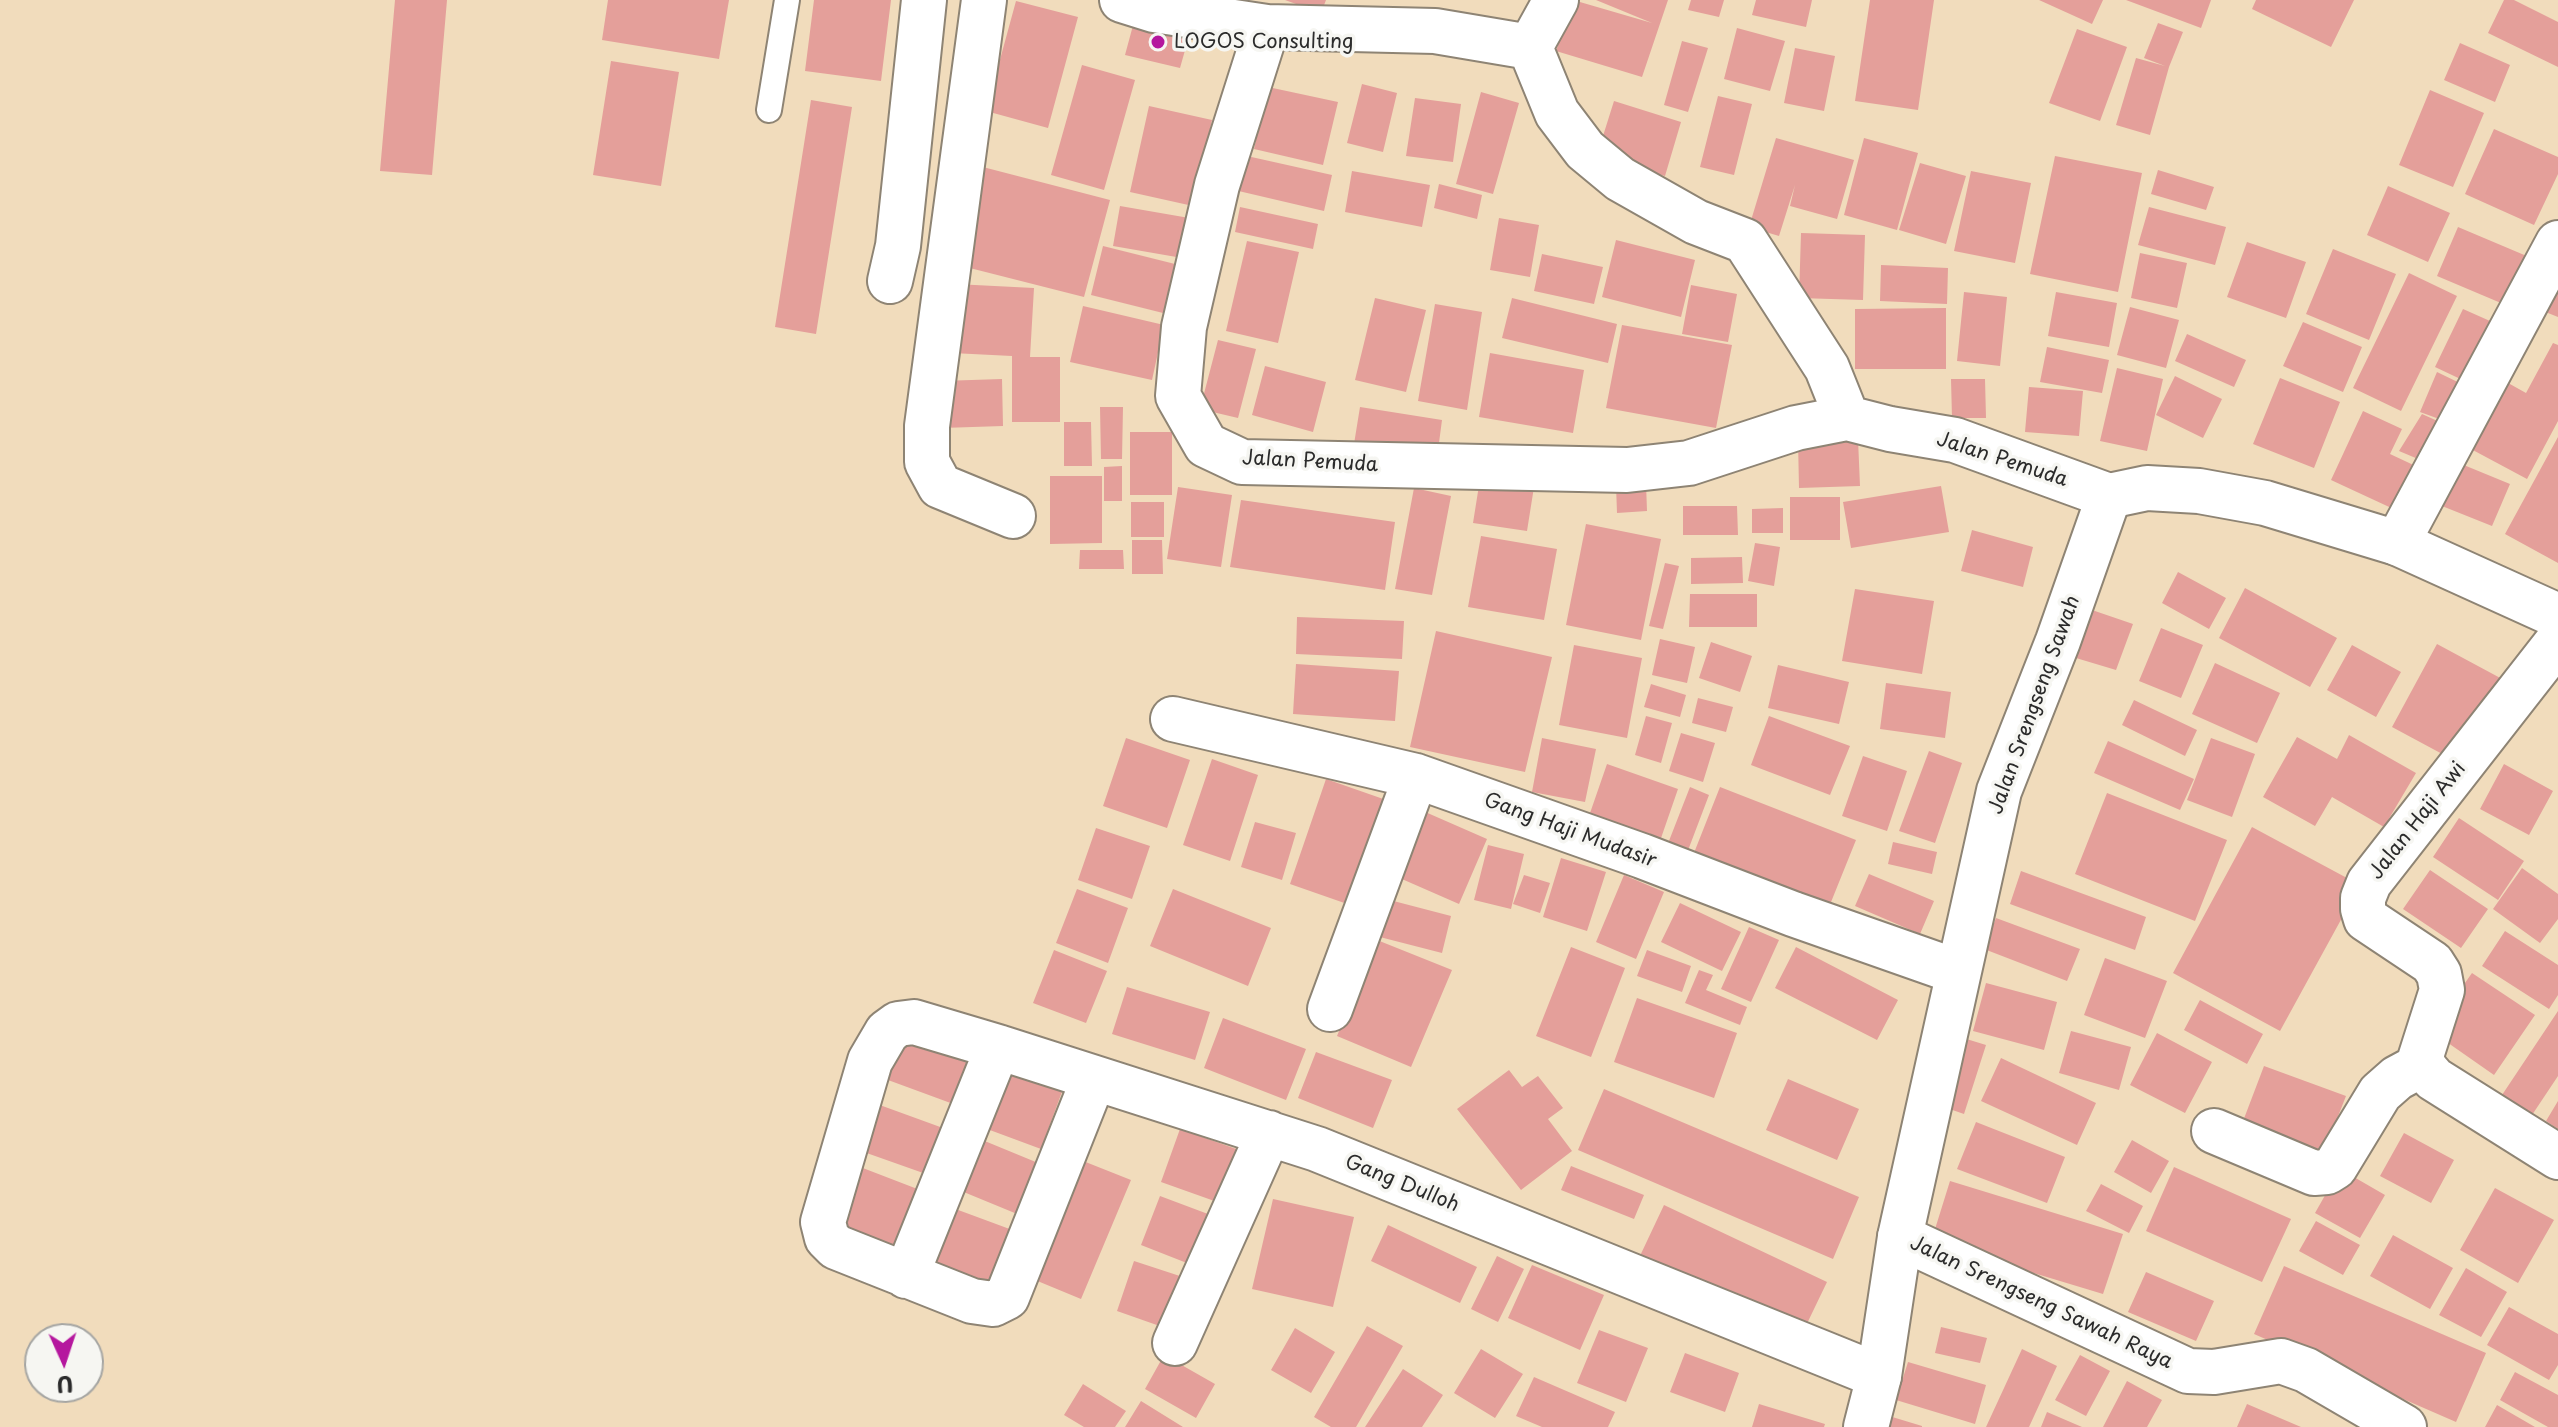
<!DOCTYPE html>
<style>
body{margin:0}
#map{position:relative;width:2558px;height:1427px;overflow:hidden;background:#f1dcbc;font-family:"Playpen Sans",sans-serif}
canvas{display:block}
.north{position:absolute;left:24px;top:1323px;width:80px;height:80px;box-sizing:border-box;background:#f6f6f2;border:2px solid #a5a5a2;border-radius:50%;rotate:177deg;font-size:22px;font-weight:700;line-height:32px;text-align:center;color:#2b2b2b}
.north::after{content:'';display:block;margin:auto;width:28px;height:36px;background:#b5179e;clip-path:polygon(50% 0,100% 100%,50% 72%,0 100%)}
</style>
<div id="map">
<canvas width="2558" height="1427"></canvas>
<div class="north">U</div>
</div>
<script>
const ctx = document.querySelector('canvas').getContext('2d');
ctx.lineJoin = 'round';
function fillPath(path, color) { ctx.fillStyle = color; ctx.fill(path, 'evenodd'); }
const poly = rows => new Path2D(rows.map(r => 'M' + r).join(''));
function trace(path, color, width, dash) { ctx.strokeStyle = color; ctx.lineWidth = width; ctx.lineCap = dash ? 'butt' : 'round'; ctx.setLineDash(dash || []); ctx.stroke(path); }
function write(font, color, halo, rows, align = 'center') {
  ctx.font = font + ' "Playpen Sans",sans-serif'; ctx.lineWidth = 7; ctx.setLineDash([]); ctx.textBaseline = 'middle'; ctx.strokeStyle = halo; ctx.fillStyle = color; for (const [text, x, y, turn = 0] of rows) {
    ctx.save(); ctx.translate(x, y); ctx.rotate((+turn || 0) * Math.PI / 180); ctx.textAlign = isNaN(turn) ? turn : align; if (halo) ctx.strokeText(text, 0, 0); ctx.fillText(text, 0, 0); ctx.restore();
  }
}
const building = poly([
 [395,0,447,0,432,175,380,171],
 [608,0,729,0,719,59,602,40],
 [814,0,891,0,881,81,805,71],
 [1285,0,1326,0,1321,13],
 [1573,0,1652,23,1596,0,1668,0,1642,77,1556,51],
 [1691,0,1724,0,1719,17,1688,10],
 [1756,0,1812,0,1806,27,1752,15],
 [1870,0,1934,0,1918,110,1855,101],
 [2039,0,2103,0,2092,24],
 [2126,0,2211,0,2201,28],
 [2256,0,2354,0,2331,47,2252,9],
 [2504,0,2514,0,2558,22,2558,67,2488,33],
 [1016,1,1078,17,1048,128,986,111],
 [1135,18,1191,29,1180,68,1125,55],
 [2158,23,2183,32,2169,67,2150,135,2116,125,2136,58,2165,66,2144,58],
 [1737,28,1785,41,1770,91,1724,79],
 [2077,29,2127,47,2100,121,2049,103],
 [1682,41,1708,48,1688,112,1664,105],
 [2460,43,2510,65,2495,102,2444,80],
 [1795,48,1835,56,1824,111,1784,103],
 [611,61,679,72,661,186,593,175],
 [1082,65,1135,80,1104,190,1051,175],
 [1362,84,1397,93,1383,152,1347,143],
 [1268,87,1338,102,1323,165,1254,149],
 [2430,90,2484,113,2453,187,2399,165],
 [1481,92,1519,103,1493,194,1456,184],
 [1718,96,1752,104,1734,175,1700,167],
 [1415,98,1461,104,1453,162,1406,156],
 [811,100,852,107,816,334,775,327],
 [1614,101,1681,122,1665,176,1597,155],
 [1149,106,1212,120,1193,206,1130,192],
 [2494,129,2558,157,2558,174,2534,225,2465,194],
 [1776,138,1854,160,1837,219,1790,206,1795,185,1779,236,1749,227],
 [1864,138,1918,153,1897,230,1844,215],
 [1238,154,1332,175,1324,211,1230,189],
 [2055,156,2142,173,2118,292,2030,274],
 [1920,163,1966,176,1946,244,1899,230],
 [979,166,1110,200,1084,297,954,264],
 [2158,170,2214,187,2206,210,2151,194],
 [1352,171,1430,185,1422,227,1345,212],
 [1971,171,2031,183,2015,263,1954,251],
 [1439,184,1482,195,1477,219,1434,208],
 [2388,186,2450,213,2428,262,2367,235],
 [1120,206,1195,219,1188,259,1113,246],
 [1240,207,1318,224,1313,249,1235,232],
 [2149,207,2226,227,2215,265,2138,245],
 [1499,218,1539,225,1530,277,1490,270],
 [2458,227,2529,257,2508,306,2437,276],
 [1801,233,1865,235,1863,300,1799,298],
 [1616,240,1695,260,1681,317,1602,297],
 [1247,241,1299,252,1278,343,1226,331],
 [2247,242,2306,262,2286,318,2227,297],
 [1103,246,1191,268,1179,317,1091,295],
 [2333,249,2396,274,2369,340,2306,314],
 [2140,253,2187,263,2177,308,2131,298],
 [1542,254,1603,267,1594,304,1534,291],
 [1881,265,1948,268,1947,304,1880,301],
 [2409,273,2457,296,2401,411,2353,388],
 [2558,277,2558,317,2543,311],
 [955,284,1034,288,1030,357,1060,357,1060,422,1012,422,1012,356,952,353],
 [1691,285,1737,294,1728,342,1682,334],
 [1964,292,2007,297,2000,366,1957,361],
 [2056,292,2117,303,2109,347,2048,336],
 [1375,298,1426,310,1406,392,1355,380],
 [1512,298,1617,324,1608,363,1502,338],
 [1435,304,1482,312,1467,410,1418,401],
 [1083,306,1164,325,1152,380,1070,362],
 [2130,307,2179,320,2166,368,2117,355],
 [1946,308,1946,369,1855,369,1855,309],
 [2463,309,2499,325,2471,384,2435,367],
 [2303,322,2362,347,2343,392,2283,366],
 [1622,325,1732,345,1716,428,1606,408],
 [2187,334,2246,360,2234,387,2175,361],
 [1218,340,1256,349,1238,418,1200,409],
 [2553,343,2558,345,2558,421,2527,479,2456,441,2492,374,2526,393],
 [2047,347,2109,360,2102,393,2040,382],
 [1490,353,1584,370,1573,433,1479,417],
 [1265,366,1326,382,1313,432,1252,415],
 [2117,368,2163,379,2147,451,2100,441],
 [2437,372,2468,387,2453,424,2420,412],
 [2175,376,2222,399,2203,438,2156,415],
 [2280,378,2340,402,2314,468,2253,444],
 [1002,379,1003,426,942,428,941,381],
 [1951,379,1985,379,1986,418,1952,418],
 [2029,387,2083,391,2079,436,2025,432],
 [1100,407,1123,407,1122,459,1101,459],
 [1360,407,1442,420,1437,458,1354,444],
 [2363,411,2402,429,2390,454,2422,469,2400,512,2331,480],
 [2422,414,2453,428,2430,464,2399,451],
 [1064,422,1091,422,1092,466,1064,466],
 [1130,432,1172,432,1172,495,1130,495],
 [2558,437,2558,563,2505,534],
 [1858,439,1860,486,1799,488,1798,440],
 [2454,461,2510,484,2492,526,2437,504],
 [1122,466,1122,501,1104,501,1104,467],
 [1050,476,1102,476,1102,543,1050,544],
 [1480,479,1534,487,1527,531,1473,523],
 [1646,483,1647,511,1617,513,1616,485],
 [1941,486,1949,532,1851,548,1843,502],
 [1178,487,1232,495,1221,567,1167,559],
 [1414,488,1451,496,1432,595,1395,589],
 [1790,497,1840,497,1840,540,1790,540],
 [1241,500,1395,522,1385,590,1230,567],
 [1131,502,1164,502,1164,537,1131,537],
 [1683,506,1737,506,1738,535,1683,535],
 [1783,508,1783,533,1752,533,1752,509],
 [1586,524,1661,539,1641,640,1566,625],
 [1972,530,2033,547,2023,587,1961,571],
 [1481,536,1557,549,1544,620,1468,607],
 [1132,540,1162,540,1163,574,1132,574],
 [1755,543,1780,547,1774,586,1748,581],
 [1080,550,1123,550,1124,569,1079,569],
 [1742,557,1743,583,1691,584,1691,558],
 [1665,563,1679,566,1663,629,1649,626],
 [2178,572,2226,598,2209,629,2162,603],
 [2245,588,2337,638,2310,687,2219,638],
 [1855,589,1934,601,1922,674,1842,661],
 [1690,594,1757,594,1757,627,1689,627],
 [2092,610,2133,624,2116,670,2076,658],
 [1297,617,1404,621,1402,659,1296,654],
 [2161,628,2203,645,2181,698,2139,681],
 [1436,631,1552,657,1525,772,1410,747],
 [1660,639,1695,647,1687,683,1652,675],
 [1711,642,1752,656,1740,692,1699,678],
 [2437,644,2504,680,2459,763,2392,727],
 [1574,645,1642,658,1627,738,1559,725],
 [2352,645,2401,672,2376,717,2327,690],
 [2215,663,2280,693,2257,743,2192,714],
 [1296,664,1399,671,1395,721,1293,714],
 [1778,665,1849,682,1839,724,1768,708],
 [1886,683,1951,692,1945,738,1880,729],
 [1651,684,1686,695,1680,717,1644,707],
 [1698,698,1733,707,1726,732,1692,723],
 [2134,700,2197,730,2185,756,2122,725],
 [1646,716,1672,723,1661,763,1635,755],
 [1769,716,1850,746,1830,795,1751,765],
 [1681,733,1715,743,1703,782,1669,771],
 [2349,735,2416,773,2384,827,2332,797,2315,826,2263,797,2297,737,2337,759],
 [1126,738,1190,760,1167,828,1103,806],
 [1542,738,1596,749,1585,802,1532,792],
 [2211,738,2255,754,2232,817,2187,800],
 [2108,741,2194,779,2180,810,2094,773],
 [1929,751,1962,763,1935,843,1899,831],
 [1863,756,1907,771,1887,831,1842,816],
 [1212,759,1258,775,1230,861,1183,845],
 [1607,764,1678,789,1660,841,1589,816],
 [2504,764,2553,791,2529,835,2480,809],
 [1326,779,1389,801,1353,906,1290,884],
 [1690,787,1709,795,1687,853,1667,846],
 [1720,787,1856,840,1827,912,1692,858],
 [2107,793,2227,840,2195,921,2075,874],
 [1423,811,1487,839,1459,904,1395,876],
 [2459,818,2524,861,2498,900,2433,857],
 [1255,822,1296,833,1282,880,1241,867],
 [2252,827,2360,885,2280,1031,2173,973],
 [1096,828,1150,846,1132,899,1078,880],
 [1893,842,1937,852,1932,874,1888,864],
 [1488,845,1524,854,1511,909,1474,900],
 [1561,858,1606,872,1587,931,1543,917],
 [2522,868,2558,894,2558,919,2540,943,2493,909],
 [2430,870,2488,909,2461,948,2403,909],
 [2021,871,2146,917,2135,950,2010,904],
 [1869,874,1934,901,1920,934,1855,906],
 [1524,875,1550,883,1540,913,1513,904],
 [1624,875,1664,892,1636,959,1596,942],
 [1077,889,1128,908,1108,963,1056,943],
 [1173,889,1271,928,1248,986,1150,946],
 [1382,898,1451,916,1442,953,1372,935],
 [1680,903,1741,932,1722,971,1661,942],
 [1996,918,2080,949,2067,981,1984,949],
 [1749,927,1779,940,1751,1002,1721,989],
 [2505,931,2558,965,2558,995,2549,1009,2482,966],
 [1377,940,1452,970,1411,1067,1337,1036],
 [1571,947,1625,968,1591,1057,1536,1036],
 [1796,947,1898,1000,1877,1040,1775,988],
 [1054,950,1107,971,1086,1023,1033,1003],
 [1647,950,1691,966,1682,992,1637,976],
 [2105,958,2167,981,2145,1038,2084,1015],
 [1699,970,1713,975,1706,990,1747,1007,1740,1025,1685,1003],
 [2472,973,2535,1015,2494,1075,2431,1031],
 [1986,983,2057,1002,2044,1050,1973,1031],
 [1127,987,1210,1012,1195,1060,1112,1034],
 [1637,998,1737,1033,1714,1098,1614,1062],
 [2200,1000,2263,1034,2247,1064,2184,1030],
 [2558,1011,2558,1076,2530,1118,2500,1098],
 [1223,1018,1306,1049,1286,1100,1204,1068],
 [2071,1031,2131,1047,2119,1090,2059,1073],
 [2157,1033,2212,1062,2185,1113,2130,1085],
 [905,1034,974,1059,956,1105,888,1080],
 [1960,1037,1986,1045,1964,1114,1938,1105],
 [1316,1052,1392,1080,1373,1128,1298,1098],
 [2001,1058,2096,1103,2077,1145,1981,1101],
 [1001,1066,1063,1089,1041,1149,979,1126],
 [2264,1066,2346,1096,2318,1167,2237,1137],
 [1509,1070,1522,1087,1538,1076,1563,1108,1548,1119,1572,1151,1521,1190,1457,1109],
 [1788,1079,1859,1109,1837,1160,1766,1130],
 [1604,1089,1859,1197,1833,1259,1578,1150],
 [2558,1101,2558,1129,2546,1121],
 [877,1104,943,1128,926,1174,861,1151],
 [1976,1122,2065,1157,2047,1203,1957,1169],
 [1180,1129,1239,1150,1220,1203,1161,1182],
 [2404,1133,2454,1160,2431,1203,2380,1176],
 [975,1137,1043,1165,1022,1216,954,1188],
 [2132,1140,2169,1161,2151,1193,2114,1172],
 [1073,1157,1131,1180,1081,1299,1023,1275],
 [855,1165,920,1190,897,1248,832,1223],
 [1571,1166,1644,1195,1634,1219,1561,1190],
 [2174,1167,2291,1219,2262,1282,2146,1231],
 [2340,1169,2385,1195,2360,1238,2315,1213],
 [1950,1181,2123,1234,2103,1294,1931,1242],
 [2101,1184,2143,1206,2129,1233,2086,1211],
 [2495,1188,2554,1220,2518,1283,2460,1250],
 [1160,1196,1216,1217,1197,1267,1141,1245],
 [1273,1199,1354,1217,1333,1307,1252,1289],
 [942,1204,1015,1231,994,1288,921,1261],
 [1664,1205,1827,1282,1801,1336,1639,1258],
 [2316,1221,2360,1245,2343,1275,2299,1251],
 [1388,1225,1477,1267,1460,1303,1371,1261],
 [2393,1235,2453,1268,2430,1309,2370,1276],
 [1497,1256,1524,1269,1498,1322,1471,1309],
 [1134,1261,1189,1279,1171,1330,1117,1311],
 [1532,1265,1604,1295,1580,1350,1508,1318],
 [2284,1266,2486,1353,2456,1422,2254,1334],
 [2466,1268,2507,1292,2481,1337,2439,1315],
 [2146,1272,2214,1301,2196,1341,2128,1312],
 [2509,1307,2558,1334,2558,1365,2549,1380,2487,1345],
 [1367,1326,1403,1346,1356,1427,1331,1427,1314,1417],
 [1941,1327,1987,1338,1980,1363,1935,1353],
 [1295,1328,1335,1352,1311,1393,1271,1370],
 [1599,1330,1648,1348,1626,1402,1577,1383],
 [1481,1349,1523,1374,1495,1418,1454,1393],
 [2022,1349,2057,1366,2029,1427,1986,1427],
 [1685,1353,1739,1373,1725,1412,1670,1392],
 [1164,1355,1215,1384,1196,1418,1145,1389],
 [2080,1355,2110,1371,2086,1416,2055,1400],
 [1908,1362,1986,1385,1975,1424,1896,1400],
 [1403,1369,1443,1395,1422,1427,1365,1427],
 [2515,1372,2558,1395,2558,1427,2548,1427,2500,1400],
 [1534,1377,1615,1412,1608,1427,1542,1427,1516,1416],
 [2127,1381,2162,1400,2147,1427,2103,1427],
 [1083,1384,1126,1411,1115,1427,1084,1427,1064,1415],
 [1141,1401,1183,1427,1125,1427],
 [1759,1404,1825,1424,1824,1427,1752,1427],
 [2247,1404,2301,1427,2237,1427],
 [2497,1405,2535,1427,2485,1427],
 [2047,1412,2082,1427,2041,1427],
 [1889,1416,1922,1426,1922,1427,1886,1427]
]);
const service = poly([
 [769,110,787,0]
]);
const minor = poly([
 [984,0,927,426,927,462,940,486,1013,516],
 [1122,0,1154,10,1267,27,1435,31,1530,47],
 [1267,27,1217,185,1184,327,1178,396,1206,445,1242,462,1627,470,1689,463,1796,428,1847,418,1890,429,1955,440,2109,496],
 [1530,47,1557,113,1585,150,1620,179,1696,222,1745,241,1827,368,1847,418],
 [1530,47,1556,0],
 [890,281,898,246,924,0],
 [2397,543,2558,243],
 [2558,641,2369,883,2363,898,2363,909,2366,919,2432,963,2439,974,2442,990,2420,1059,2427,1071,2434,1079,2558,1157],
 [1173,719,1416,776,1642,856,1793,914,1958,972],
 [1330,1009,1416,776],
 [1094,1078,1007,1297,993,1304,972,1301,836,1247,827,1238,823,1222,870,1061,887,1032,898,1024,914,1022,998,1047,1317,1149,1879,1376],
 [2214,1131,2314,1173,2327,1172,2335,1167,2380,1093,2397,1078,2423,1064],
 [1900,1237,2188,1371,2214,1372,2281,1361,2306,1370,2404,1427],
 [906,1276,998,1047],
 [1175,1343,1269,1133]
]);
const tertiary = poly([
 [1866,1427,1879,1376,1900,1237,1999,791,2058,641,2109,496,2147,488,2199,491,2265,503,2397,543,2558,616]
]);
const markers = [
 [1158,42,8,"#b5179e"]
];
const poiNames = [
 ["LOGOS Consulting",1174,42]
];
const streetNames = [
 ["Jalan Pemuda",2002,460,18],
 ["Jalan Pemuda",1310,462,3],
 ["Jalan Srengseng Sawah",2035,705,-70],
 ["Jalan Haji Awi",2418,821,-52],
 ["Gang Haji Mudasir",1570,831,20],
 ["Gang Dulloh",1402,1184,22],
 ["Jalan Srengseng Sawah Raya",2041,1303,25]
];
fillPath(building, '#e49f9a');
trace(service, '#8e8474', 28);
trace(minor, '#8e8474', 48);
trace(tertiary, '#8e8474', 48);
trace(service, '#fff', 24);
trace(minor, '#fff', 44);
trace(tertiary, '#fff', 44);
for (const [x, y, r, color] of markers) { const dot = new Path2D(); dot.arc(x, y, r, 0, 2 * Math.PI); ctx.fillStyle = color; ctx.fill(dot); trace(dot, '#f6f6f2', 3); }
write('20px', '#2b2b2b', '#f6f6f2', poiNames, 'left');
write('20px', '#2b2b2b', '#f6f6f2', streetNames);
</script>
